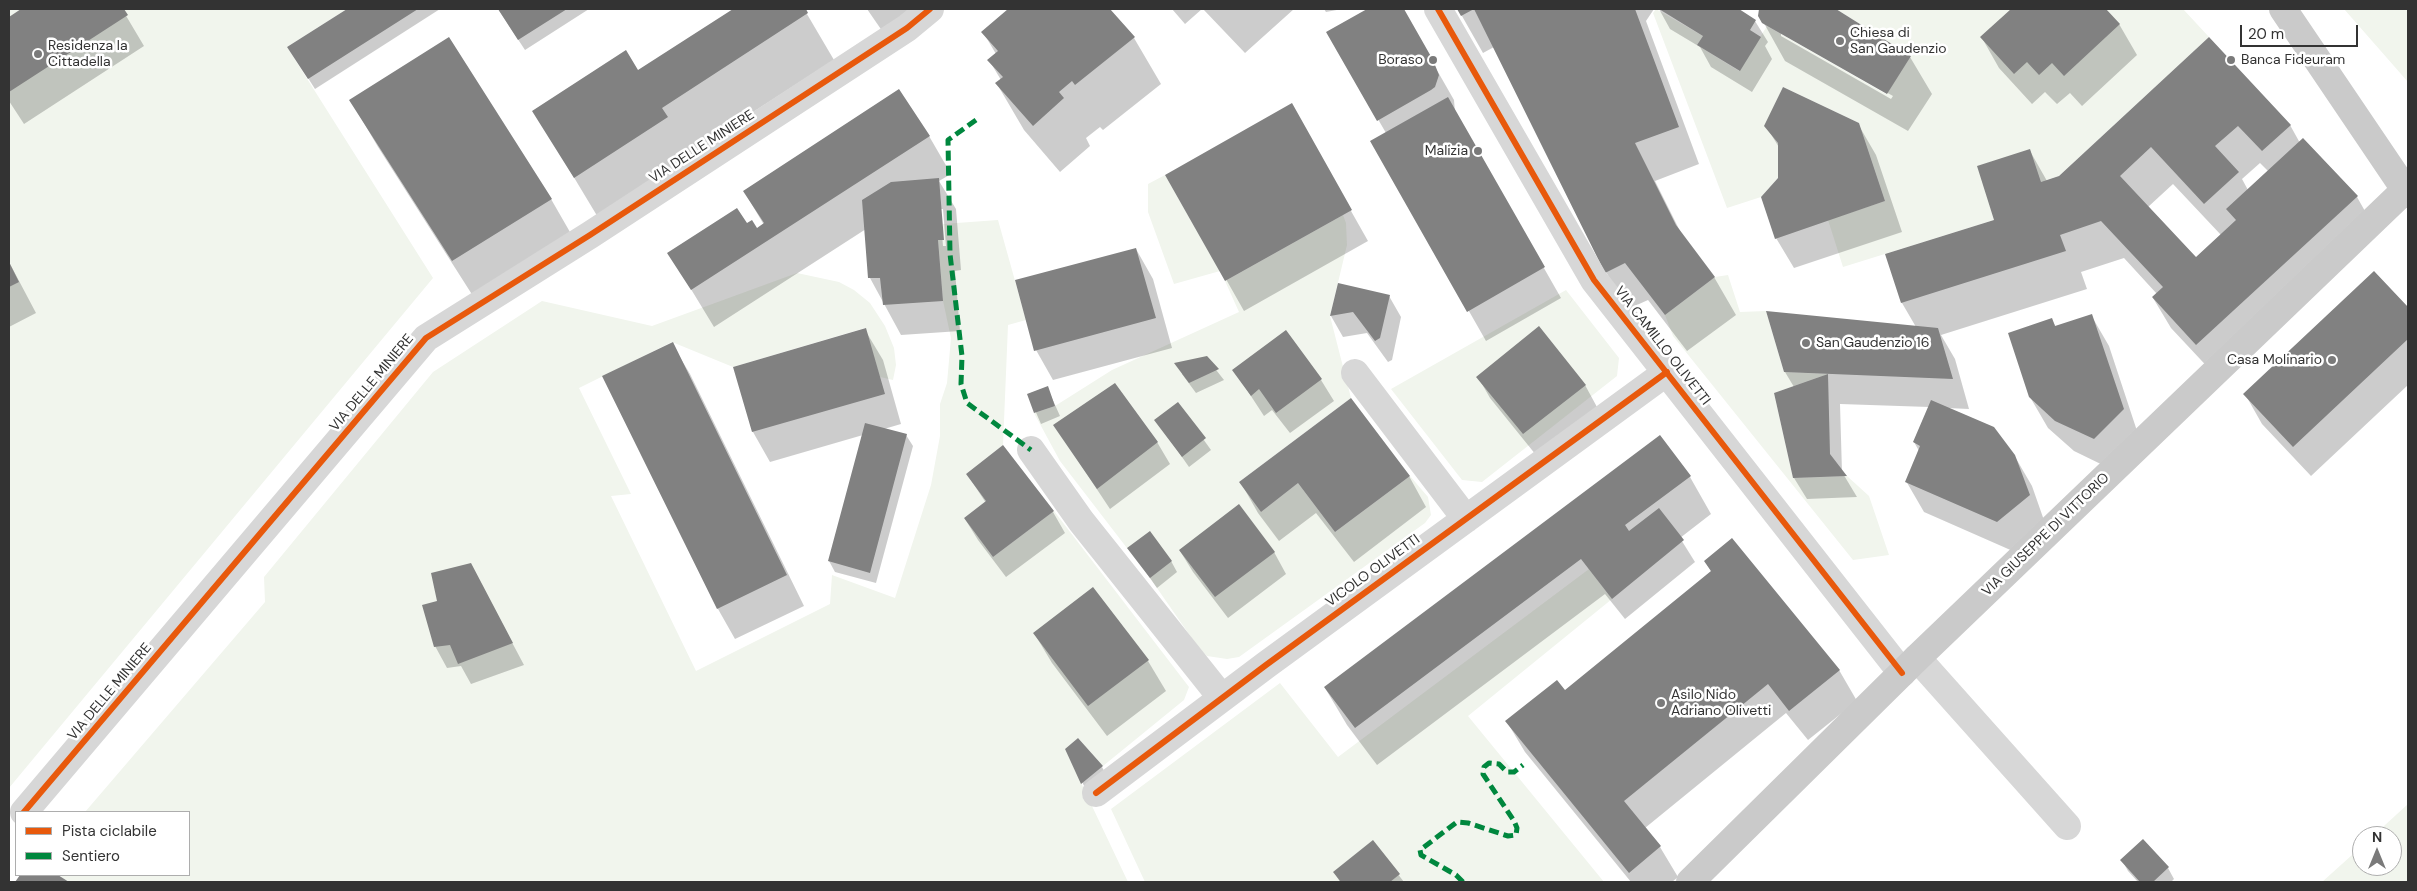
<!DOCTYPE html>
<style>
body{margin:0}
#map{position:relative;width:2417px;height:891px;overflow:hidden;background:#fff;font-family:"DM Sans",sans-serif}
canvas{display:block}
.frame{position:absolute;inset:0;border:10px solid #333;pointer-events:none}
.legend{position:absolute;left:15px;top:811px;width:175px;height:65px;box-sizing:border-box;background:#fff;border:1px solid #adadad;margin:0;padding:6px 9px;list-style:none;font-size:15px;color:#333}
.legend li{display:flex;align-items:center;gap:10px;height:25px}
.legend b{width:25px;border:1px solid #adadad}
.north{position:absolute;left:2352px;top:826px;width:50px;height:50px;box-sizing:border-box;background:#fff;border:1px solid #adadad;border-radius:50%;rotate:0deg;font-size:14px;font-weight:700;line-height:20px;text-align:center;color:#333}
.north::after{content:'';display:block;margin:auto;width:18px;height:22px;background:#7a7a7a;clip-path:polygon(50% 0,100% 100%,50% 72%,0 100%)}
.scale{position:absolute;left:2240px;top:25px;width:118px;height:22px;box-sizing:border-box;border:2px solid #333;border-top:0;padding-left:6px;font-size:15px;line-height:18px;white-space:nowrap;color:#333;-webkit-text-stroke:4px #fff;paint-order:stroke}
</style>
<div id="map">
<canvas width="2417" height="891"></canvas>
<div class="frame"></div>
<ul class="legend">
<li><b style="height:6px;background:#e8590c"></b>Pista ciclabile</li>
<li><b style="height:6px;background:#00873e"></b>Sentiero</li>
</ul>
<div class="north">N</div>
<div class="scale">20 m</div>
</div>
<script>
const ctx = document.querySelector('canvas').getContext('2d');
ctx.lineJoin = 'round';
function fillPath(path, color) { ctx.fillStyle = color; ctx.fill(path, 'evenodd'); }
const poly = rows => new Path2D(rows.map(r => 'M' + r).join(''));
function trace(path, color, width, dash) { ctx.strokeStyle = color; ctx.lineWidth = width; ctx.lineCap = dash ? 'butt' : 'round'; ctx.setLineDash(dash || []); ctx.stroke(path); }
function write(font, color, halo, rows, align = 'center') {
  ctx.font = font + ' "DM Sans",sans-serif'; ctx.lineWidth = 5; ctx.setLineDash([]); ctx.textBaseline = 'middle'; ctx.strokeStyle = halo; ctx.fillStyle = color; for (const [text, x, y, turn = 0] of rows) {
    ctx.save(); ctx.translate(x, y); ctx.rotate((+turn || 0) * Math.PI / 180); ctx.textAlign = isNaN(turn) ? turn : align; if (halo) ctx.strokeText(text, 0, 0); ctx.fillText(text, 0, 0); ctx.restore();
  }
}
const green = poly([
 [9,9,347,9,287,47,433,278,9,788],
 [1656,9,1703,36,1697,45,1739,71,1767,26,1886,94,1911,56,1836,9,2183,9,2209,37,2059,176,2041,182,2030,150,1978,166,1994,220,1843,267,1828,220,1885,201,1859,123,1783,87,1765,126,1778,143,1778,178,1761,197,1727,208,1653,13],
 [2344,9,2408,9,2408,82],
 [1165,175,1220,271,1174,284,1148,212,1148,184],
 [1343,215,1346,223,1347,245,1330,316,1351,398,1239,482,1261,512,1298,483,1335,532,1410,476,1428,497,1431,515,1425,523,1239,657,1227,659,1207,656,1200,650,1150,578,1060,461,1034,413,1055,406,1112,370,1239,312,1225,281],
 [998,220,1026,320,1008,325,1003,445,966,474,986,501,964,518,993,557,1054,511,1189,687,1184,700,1103,766,1078,738,1065,749,1128,882,69,882,61,877,62,875,189,875,189,812,85,812,265,602,264,577,433,372,542,301,652,326,797,273,839,282,854,290,870,303,885,326,894,348,896,365,893,380,880,377,865,328,733,367,672,342,579,388,631,494,611,496,696,671,830,604,832,575,895,598,931,485,940,436,940,404,947,383,951,338,943,301,938,240,944,240,943,224],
 [1728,275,1740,312,1766,311,1784,372,1828,374,1774,393,1793,478,1847,476,1869,496,1889,555,1853,560,1673,336,1665,315,1715,277],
 [1566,290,1619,358,1617,376,1482,482,1462,480,1391,389],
 [1589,569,1612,599,1468,716,1604,882,1145,882,1111,809,1280,683,1338,757],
 [2408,804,2408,881,2322,882,2362,846,2362,866,2392,866,2392,836,2373,836]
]);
const shadow = poly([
 [23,9,122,9,144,46,24,124,9,101,9,18],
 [349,9,440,9,315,89,289,48],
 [498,9,589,9,525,50],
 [735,9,804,9,834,60,688,154,694,165,602,224,534,111,638,71],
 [867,9,931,9,887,38],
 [1009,9,1109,9,1134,38,1161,84,1103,130,1100,127,1086,138,1090,146,1060,172,1024,130,997,84,1001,80,989,60,996,54,983,32],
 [1172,9,1202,9,1185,24],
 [1203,9,1294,9,1245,53],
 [1324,9,1342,9,1326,12],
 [1369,9,1402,9,1454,100,1455,112,1561,298,1486,341,1372,141,1386,133,1328,33],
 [1458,9,1654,9,1646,21,1699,164,1655,181,1683,237,1714,277,1736,315,1687,351,1648,300,1628,309,1606,272,1494,47,1483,53],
 [1659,9,1736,9,1755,21,1768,42,1765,46,1772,59,1752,92,1711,67,1700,47,1670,29],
 [1760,9,1833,9,1910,57,1932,94,1908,131,1785,61,1760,16],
 [1781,33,1893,96,1891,99,1781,36],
 [2013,9,2105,9,2119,24,2137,55,2082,106,2070,93,2057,104,2045,92,2032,104,1999,68,1982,38],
 [2209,39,2290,125,2300,143,2357,197,2374,227,2215,375,2171,328,2153,298,2157,294,2124,258,2081,272,2087,289,1941,335,1955,359,1969,409,1947,408,2014,455,2032,486,2046,526,2015,552,1924,512,1906,481,1919,451,1914,442,1929,407,1840,404,1842,472,1857,497,1807,499,1794,478,1794,387,1785,372,1916,327,1902,303,1887,255,1996,220,2030,151,2047,181,2059,177],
 [2260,163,2268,171,2248,190,2242,179],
 [2173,184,2221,235,2196,259,2148,207],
 [351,101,551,199,578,246,480,307,378,147],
 [1291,105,1368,241,1244,311,1167,175],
 [1858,124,1876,155,1902,232,1794,268,1776,238,1780,149,1766,126],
 [929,136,951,174,939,181,956,209,961,270,955,271,960,331,901,335,870,278,866,229,714,327,669,253,746,225,756,230,764,225,744,191],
 [940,209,943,209,946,246,943,246],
 [1136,249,1153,279,1172,348,1053,380,1036,350],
 [9,262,36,313,9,327],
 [2374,272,2408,309,2408,385,2311,476,2262,424,2245,394],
 [1339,285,1389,296,1401,317,1392,360,1388,362,1367,333,1343,337,1331,316],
 [2091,315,2109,346,2140,440,2111,469,2074,451,2048,428,2030,397,2052,320,2056,327],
 [865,330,883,360,901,424,884,429,906,435,913,446,876,583,835,572,829,561,863,435,770,462,753,432,734,368],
 [1286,332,1321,380,1334,401,1290,433,1272,410,1264,416,1234,370],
 [672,344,690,374,804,606,735,639,718,609,604,377],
 [1206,357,1224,380,1196,393,1182,374],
 [1478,377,1585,385,1597,407,1536,455,1490,398],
 [1047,387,1060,416,1041,424,1028,394],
 [1178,404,1211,450,1189,467,1156,420],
 [1055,426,1157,442,1170,464,1110,509],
 [1660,437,1690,477,1711,514,1680,538,1695,562,1625,619,1605,594,1377,765,1347,725,1325,688],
 [1003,447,1053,512,1065,533,1006,577,978,540,965,519,986,503,967,474],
 [1409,476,1426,507,1354,562,1316,513,1279,541,1258,513,1241,483],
 [1129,548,1171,561,1177,572,1157,588],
 [1180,551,1274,552,1286,574,1228,618,1193,572],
 [1705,561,1839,670,1857,701,1808,740,1786,713,1645,828,1660,847,1678,877,1672,882,1631,882,1525,752,1507,722,1565,692,1712,573],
 [482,586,524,665,471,684,461,666,447,668,435,646],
 [1093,589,1148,661,1166,691,1107,736,1052,663,1034,633],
 [1066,749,1102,767,1108,778,1088,794],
 [2143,841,2168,868,2174,879,2171,882,2138,882,2128,871,2122,860],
 [1373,842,1404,882,1340,882,1334,872],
 [22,875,56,875,67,882,17,882]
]);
const building = poly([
 [21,9,124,9,128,15,9,92,9,17],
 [347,9,418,9,308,79,287,47],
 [498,9,567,9,518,40],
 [733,9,806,9,808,13,662,108,668,117,574,178,532,111,626,50,638,70],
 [1008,9,1110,9,1135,37,1075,85,1072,81,1059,92,1064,98,1033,126,995,83,1003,77,987,60,998,51,981,32],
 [1367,9,1404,9,1433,60,1439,75,1435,87,1431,90,1377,121,1326,32],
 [1457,9,1635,9,1679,127,1635,143,1676,225,1715,277,1665,315,1625,263,1605,273,1474,9,1461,16],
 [1659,9,1739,9,1756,20,1750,30,1761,37,1740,71,1697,45,1703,36],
 [1759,9,1836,9,1911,56,1887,94,1762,23,1758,16],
 [2011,9,2106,9,2120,24,2064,76,2052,63,2039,75,2027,62,2014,74,1980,37],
 [449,37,552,199,452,261,349,100],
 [2209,37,2291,125,2262,151,2238,126,2215,146,2239,172,2204,204,2151,147,2120,176,2196,257,2236,220,2226,209,2303,138,2358,196,2196,345,2152,297,2163,287,2101,221,2060,235,2066,251,1901,303,1885,254,1994,220,1977,166,2030,149,2041,182,2059,176],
 [1783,87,1859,123,1885,201,1775,239,1761,197,1778,178,1778,143,1764,126],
 [899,89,930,136,691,290,667,253,737,208,747,223,752,220,757,228,764,223,743,191],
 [1448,97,1545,267,1467,312,1370,141],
 [1292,103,1352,210,1225,281,1165,175],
 [939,178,944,240,938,240,943,301,883,305,880,278,868,278,862,200,891,182],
 [1136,248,1156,318,1034,351,1015,280],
 [9,262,19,282,9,287],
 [2374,271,2408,307,2408,339,2293,447,2243,394],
 [1338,283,1390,295,1380,338,1375,341,1353,312,1330,316],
 [1766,311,1938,328,1953,379,1784,372],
 [2092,314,2124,409,2094,439,2055,421,2029,397,2008,333,2052,318,2055,326],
 [1539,326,1586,385,1523,434,1476,377],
 [866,328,885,394,752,432,733,367],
 [1286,330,1322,379,1276,413,1259,389,1251,396,1232,370],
 [673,342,787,575,717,609,602,376],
 [1207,356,1219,369,1189,383,1174,363],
 [1828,374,1830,454,1847,476,1793,478,1774,393],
 [1115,383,1158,442,1097,489,1053,425],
 [1048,386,1055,406,1034,413,1027,394],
 [1351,398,1410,476,1335,532,1298,483,1261,512,1239,482],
 [1931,400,1994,427,2015,455,2030,495,1997,522,1905,482,1920,446,1913,442],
 [1178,402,1206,438,1182,457,1154,420],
 [865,423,907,434,870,573,828,561],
 [1660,435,1691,476,1625,525,1629,531,1659,508,1684,540,1612,599,1581,559,1355,728,1324,687],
 [1003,445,1054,511,993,557,964,518,986,501,966,474],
 [1239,504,1275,552,1215,597,1179,550],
 [1150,531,1172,561,1150,578,1127,548],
 [1732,538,1840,670,1789,711,1768,684,1624,801,1661,846,1629,873,1505,721,1557,680,1565,690,1711,571,1704,561],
 [471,563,513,643,458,664,450,645,434,647,422,605,437,601,431,573],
 [1093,587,1149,660,1088,706,1033,633],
 [1078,738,1103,766,1081,784,1065,749],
 [2143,839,2169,867,2153,882,2140,882,2120,860],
 [1373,840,1400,874,1390,882,1341,882,1333,872],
 [20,875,58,875,69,882,15,882]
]);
const minor = poly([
 [1438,9,1594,280,1902,673],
 [1355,373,1466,519],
 [1031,450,1081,521,1222,698],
 [1917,658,2067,826],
 [1096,793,1266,665,1667,372],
 [24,812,426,338,590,235,907,28,930,9]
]);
const major = poly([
 [2283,9,2408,194],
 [1690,882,1917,658,2405,190]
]);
const quiet = poly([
 [976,120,948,140,950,254,962,356,961,384,967,403,1031,450],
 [1463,882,1456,875,1421,855,1420,850,1457,822,1468,823,1508,836,1516,835,1517,828,1514,821,1483,774,1484,767,1489,763,1499,764,1507,772,1514,772,1523,765]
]);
const cycleway = poly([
 [1438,9,1594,280,1902,673],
 [1096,793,1266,665,1667,372],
 [24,812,426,338,590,235,907,28,930,9]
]);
const markers = [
 [1840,41,5,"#7a7a7a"],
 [38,54,5,"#7a7a7a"],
 [1433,60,5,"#7a7a7a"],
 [2231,60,5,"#7a7a7a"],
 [1478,151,5,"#7a7a7a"],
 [1806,343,5,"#7a7a7a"],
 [2332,360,5,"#7a7a7a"],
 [1661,703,5,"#7a7a7a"]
];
const poiNames = [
 ["Chiesa di",1850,33],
 ["San Gaudenzio",1850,49],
 ["Residenza la",48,46],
 ["Cittadella",48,62],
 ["Boraso",1423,60,"right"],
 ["Banca Fideuram",2241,60],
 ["Malizia",1468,151,"right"],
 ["San Gaudenzio 16",1816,343],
 ["Casa Molinario",2322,360,"right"],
 ["Asilo Nido",1671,695],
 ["Adriano Olivetti",1671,711]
];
const streetNames = [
 ["VIA DELLE MINIERE",702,147,-33],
 ["VIA CAMILLO OLIVETTI",1662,346,52],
 ["VIA DELLE MINIERE",372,383,-50],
 ["VIA GIUSEPPE DI VITTORIO",2046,535,-44],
 ["VICOLO OLIVETTI",1373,571,-36],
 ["VIA DELLE MINIERE",110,692,-50]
];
fillPath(green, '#f1f5ed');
fillPath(shadow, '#0003');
fillPath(building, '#818181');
trace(minor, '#d7d7d7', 28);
trace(major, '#cacaca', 28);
trace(quiet, '#00873e', 5, [10, 5]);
trace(cycleway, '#e8590c', 6);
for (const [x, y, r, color] of markers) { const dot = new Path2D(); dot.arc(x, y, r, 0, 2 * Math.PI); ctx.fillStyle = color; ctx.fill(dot); trace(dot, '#fff', 2); }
write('14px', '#333', '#fff', poiNames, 'left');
write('14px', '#333', '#fff', streetNames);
</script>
